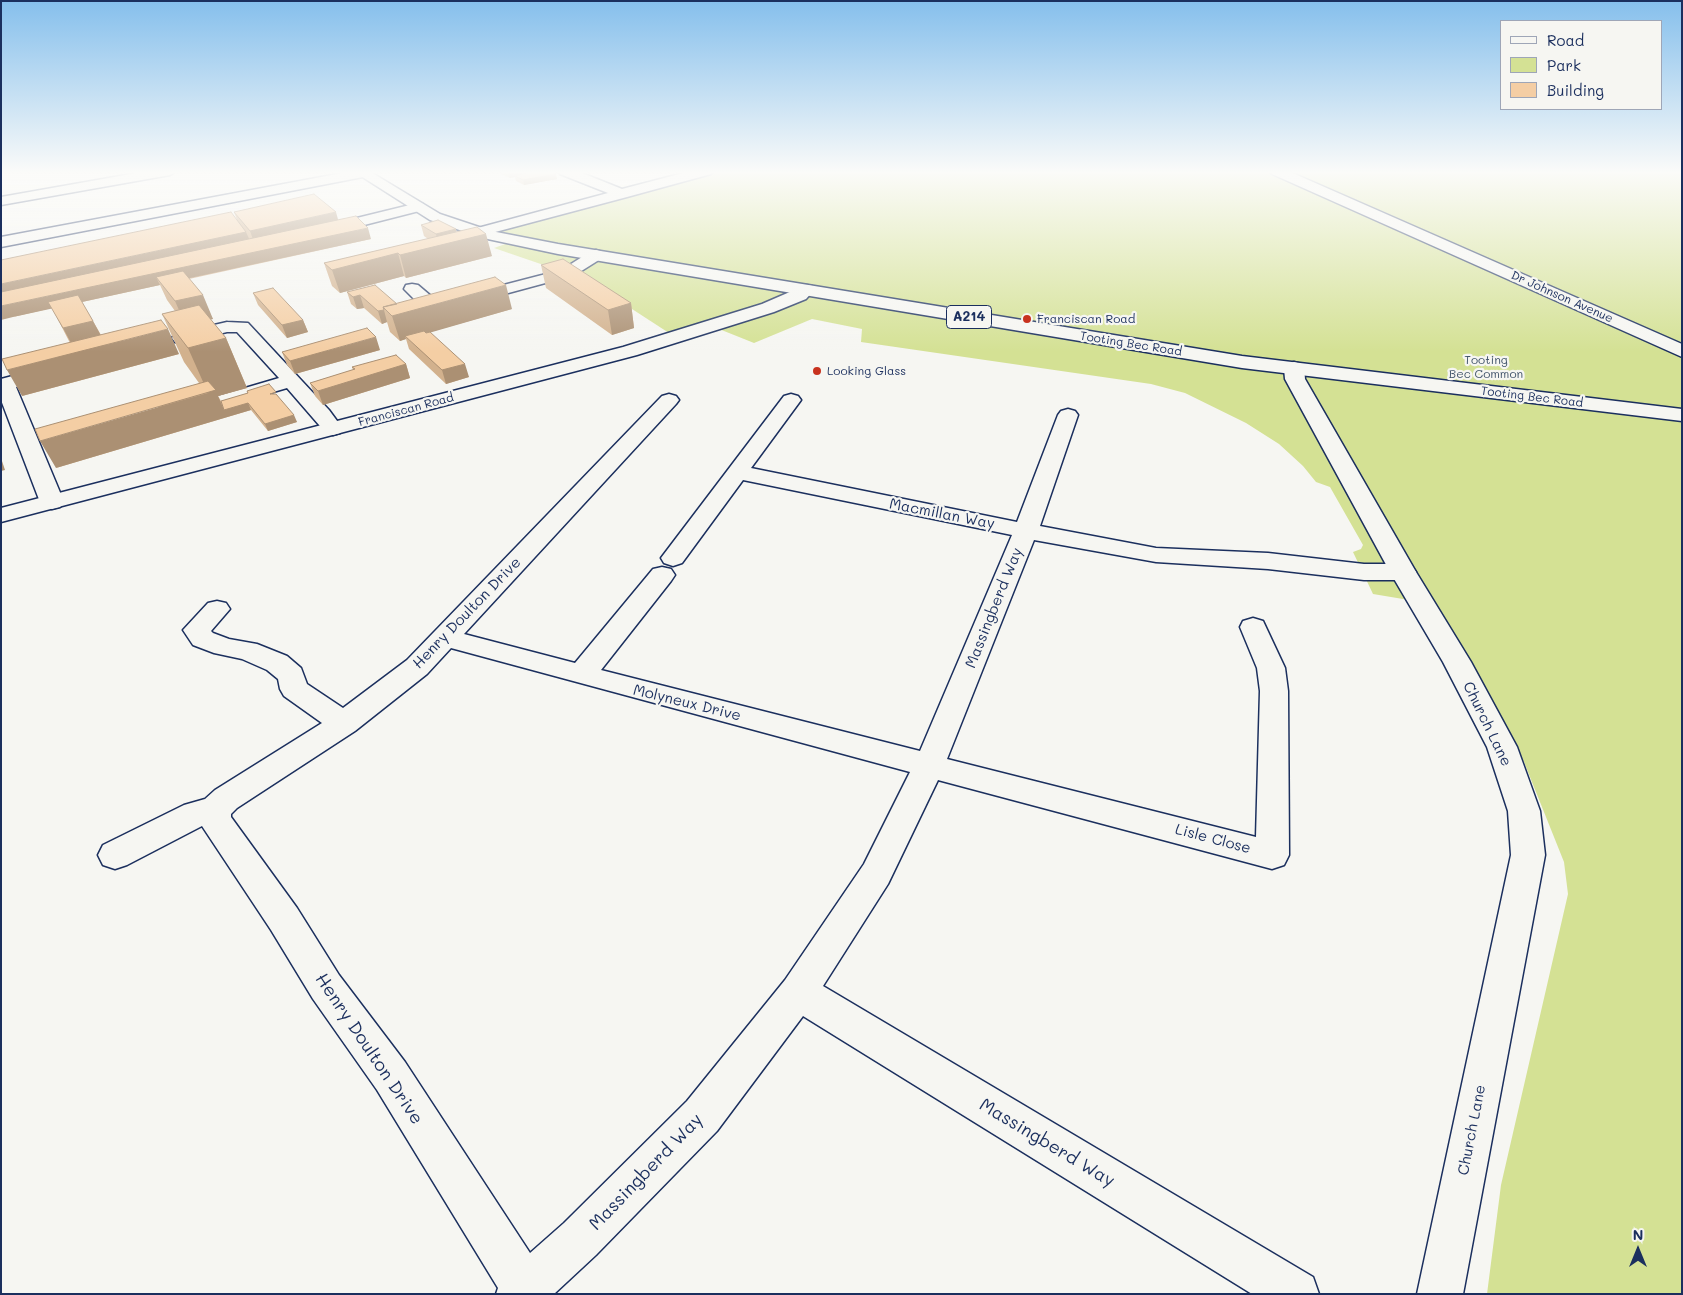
<!DOCTYPE html>
<style>
body{margin:0}
#map{position:relative;width:1683px;height:1295px;overflow:hidden;background:#f6f6f2;font-family:Mali,sans-serif}
canvas{display:block}
.frame{position:absolute;inset:0;border:2px solid #1b2f5e;pointer-events:none}
.legend{position:absolute;left:1500px;top:20px;width:162px;height:90px;box-sizing:border-box;background:#f6f6f2;border:1px solid #9ea6b7;margin:0;padding:6px 9px;list-style:none;font-size:15px;color:#1b2f5e}
.legend li{display:flex;align-items:center;gap:10px;height:25px}
.legend b{width:25px;border:1px solid #9ea6b7}
.north{position:absolute;left:1613px;top:1225px;width:50px;height:50px;-webkit-text-stroke:4px #f6f6f2;paint-order:stroke;rotate:0deg;font-size:14px;font-weight:700;line-height:20px;text-align:center;color:#1b2f5e}
.north::after{content:'';display:block;margin:auto;width:18px;height:22px;background:#1b2f5e;clip-path:polygon(50% 0,100% 100%,50% 72%,0 100%)}
</style>
<div id="map">
<canvas width="1683" height="1295"></canvas>
<div class="frame"></div>
<ul class="legend">
<li><b style="height:6px;background:#f6f6f2"></b>Road</li>
<li><b style="height:14px;background:#d4e194"></b>Park</li>
<li><b style="height:14px;background:#f4cea4"></b>Building</li>
</ul>
<div class="north">N</div>
</div>
<script>
const ctx = document.querySelector('canvas').getContext('2d');
ctx.lineJoin = 'round';
function fillPath(path, color) { ctx.fillStyle = color; ctx.fill(path, 'evenodd'); }
const poly = rows => new Path2D(rows.map(r => 'M' + r).join(''));
function trace(path, color, width, dash) { ctx.strokeStyle = color; ctx.lineWidth = width; ctx.lineCap = dash ? 'butt' : 'round'; ctx.setLineDash(dash || []); ctx.stroke(path); }
function write(font, color, halo, rows, align = 'center') {
  ctx.font = font + ' Mali,sans-serif'; ctx.lineWidth = 4.5; ctx.setLineDash([]); ctx.textBaseline = 'middle'; ctx.strokeStyle = halo; ctx.fillStyle = color; for (const [text, x, y, turn = 0] of rows) {
    ctx.save(); ctx.translate(x, y); ctx.rotate((+turn || 0) * Math.PI / 180); ctx.textAlign = isNaN(turn) ? turn : align; if (halo) ctx.strokeText(text, 0, 0); ctx.fillText(text, 0, 0); ctx.restore();
  }
}
const green = poly([
 [722,171,1682,171,1682,1294,1487,1294,1501,1185,1568,894,1564,862,1524,762,1433,604,1373,594,1353,552,1361,549,1363,545,1330,487,1316,482,1303,466,1279,444,1246,423,1185,393,1151,384,861,342,862,329,812,319,754,343,704,323,669,333,578,274,564,272,494,248,525,237,495,231]
]);
const street = poly([
 [148,171,177,171,170,175,1,205,1,197,148,171],
 [353,171,368,171,370,173,363,177,1,247,1,237,353,171],
 [558,171,577,171,622,189,691,171,713,171,711,174,627,197,484,235,474,235,471,232,474,229,608,193,560,174,558,171],
 [1270,171,1288,171,1682,344,1682,357,1272,174,1270,171],
 [418,203,423,204,425,207,423,210,325,235,320,233,317,230,320,227,418,203],
 [596,250,602,252,604,255,602,258,575,275,438,312,425,310,404,289,406,285,412,284,418,285,438,302,542,275,563,269,590,252,596,250],
 [227,322,248,323,329,410,343,429,340,433,333,435,326,433,287,388,191,416,184,418,177,416,174,412,177,408,279,378,237,332,227,332,181,343,175,342,172,338,175,334,227,322],
 [50,366,57,368,60,372,57,376,16,387,64,502,60,507,52,509,44,507,40,502,1,400,1,379,50,366],
 [669,394,676,396,679,400,676,404,464,634,575,663,653,569,662,567,671,569,675,575,671,581,601,670,920,751,1012,535,743,480,682,563,673,566,664,563,661,558,784,396,791,394,798,396,801,400,751,468,1017,522,1058,415,1061,411,1068,409,1075,411,1078,415,1040,526,1156,548,1268,553,1364,564,1403,564,1412,567,1416,572,1412,577,1403,580,1364,580,1268,569,1156,562,1034,540,947,759,1256,837,1260,691,1257,668,1240,627,1243,621,1253,618,1263,621,1285,668,1288,691,1289,855,1284,865,1272,869,938,780,888,884,823,986,1313,1277,1319,1294,1252,1294,803,1016,717,1131,596,1255,554,1294,496,1294,498,1288,377,1090,313,999,271,930,202,826,127,865,115,869,103,865,98,855,103,845,184,805,205,799,215,790,322,723,284,696,280,689,278,679,267,670,242,659,214,653,193,645,183,630,208,603,217,601,226,603,230,609,211,631,213,633,229,639,257,644,287,656,301,668,307,684,343,708,407,660,662,396,669,394],
 [451,648,910,772,864,864,785,980,687,1101,564,1223,530,1253,405,1062,339,975,297,908,231,817,231,814,237,808,355,731,427,674,451,648]
]);
const secondary = poly([
 [806,285,812,286,814,290,806,299,774,312,637,355,1,522,1,508,623,347,762,304,806,285],
 [1294,362,1301,364,1304,368,1305,379,1416,572,1471,662,1517,747,1540,811,1545,855,1463,1294,1417,1294,1511,855,1508,811,1487,747,1443,662,1390,572,1285,379,1284,368,1287,364,1294,362]
]);
const highway = poly([
 [353,171,369,171,440,214,491,231,558,244,1242,356,1682,409,1682,421,1242,368,558,254,483,238,430,220,353,171]
]);
const wall = poly([
 [501,171,550,171,557,179,524,185,516,181,515,177,510,178,501,174],
 [234,212,339,220,371,239,189,279,213,319,210,319,226,338,247,388,218,396,221,401,248,394,247,391,277,395,297,422,268,431,251,410,56,468,199,383,184,362,162,314,175,311,167,300,160,285,82,302,93,321,101,335,179,354,22,396,70,343,52,308,13,317,237,220],
 [421,225,456,229,456,232,492,256,406,278,404,276,340,293,332,286,324,263,428,239,424,236],
 [541,265,631,303,634,328,612,335,546,288],
 [347,292,397,304,512,309,430,332,469,377,446,384,409,349,406,339,400,341,390,332,387,322,382,324,364,308,357,309,351,304],
 [253,293,303,320,308,332,287,338,258,305],
 [380,350,295,374,287,365,282,352],
 [406,364,410,378,323,405,315,396,310,383,353,370,352,367]
]);
const shadedWall = poly([
 [516,171,520,171,521,175,515,176,515,177,510,178,509,173],
 [556,174,557,179,524,185,523,180],
 [336,212,339,223,254,242,250,231],
 [368,228,371,239,162,284,156,277,160,285,13,317,1,320,1,306],
 [456,229,458,240,486,234,492,256,406,278,400,255,438,245,436,234],
 [246,232,251,243,1,297,1,284],
 [398,253,404,276,340,293,332,270],
 [506,285,512,309,408,339,405,336,406,339,400,341,392,316],
 [203,295,213,319,186,326,175,301],
 [360,295,364,308,357,309,353,297],
 [631,303,634,328,612,335,608,310],
 [384,310,387,322,382,324,378,311],
 [303,320,308,332,287,338,282,325],
 [93,321,106,345,168,329,179,354,22,396,7,370,76,352,63,328],
 [376,337,380,350,295,374,290,361],
 [226,338,247,388,218,396,224,410,248,403,251,410,56,468,40,441,208,393,188,348],
 [406,364,410,378,323,405,318,391],
 [465,364,469,377,446,384,442,370],
 [294,415,297,422,268,431,265,424],
 [1,458,5,470,1,471]
]);
const building = poly([
 [504,171,516,171,509,173,504,171],
 [523,171,550,171,556,174,523,180,515,176,526,173,523,171],
 [314,194,336,212,250,231,234,212,314,194],
 [231,212,246,232,1,284,1,260,231,212],
 [356,216,368,228,1,306,1,292,356,216],
 [438,220,456,229,436,234,421,225,438,220],
 [477,227,486,234,400,255,398,253,332,270,324,263,477,227],
 [563,259,631,303,608,310,541,265,563,259],
 [183,271,203,295,175,301,156,277,183,271],
 [495,277,506,285,392,316,383,307,495,277],
 [375,285,397,304,383,307,384,310,378,311,360,295,353,297,347,292,375,285],
 [273,288,303,320,282,325,253,293,273,288],
 [78,295,93,321,63,328,48,302,78,295],
 [199,305,226,338,188,348,162,314,199,305],
 [161,320,168,329,7,370,2,359,161,320],
 [367,328,376,337,290,361,282,352,367,328],
 [424,331,426,333,430,332,465,364,442,370,405,336,424,331],
 [396,355,406,364,318,391,310,383,355,369,352,367,396,355],
 [208,381,216,390,40,441,35,429,208,381],
 [269,384,276,392,270,394,276,394,294,415,265,424,248,403,224,410,221,401,248,393,247,391,269,384]
]);
const markers = [
 [1027,319,5,"#c8321e"],
 [817,371,5,"#c8321e"]
];
const farStreetnames = [
 ["Dr Johnson Avenue",1562,297,24],
 ["Tooting Bec Road",1131,344,9],
 ["Tooting Bec Road",1532,397,7],
 ["Franciscan Road",406,410,-15]
];
const farPoinames = [
 ["Franciscan Road",1037,319],
 ["Looking Glass",827,371]
];
const farParknames = [
 ["Tooting",1486,360],
 ["Bec Common",1486,374]
];
const shields = [
 [969,317,45]
];
const shieldNames = [
 ["A214",969,317]
];
const streetNames = [
 ["Macmillan Way",942,514,11],
 ["Massingberd Way",994,608,-68],
 ["Henry Doulton Drive",467,613,-46],
 ["Molyneux Drive",687,703,14],
 ["Church Lane",1487,724,64],
 ["Lisle Close",1213,839,15],
 ["Church Lane",1472,1130,-79]
];
const nearStreetnames = [
 ["Henry Doulton Drive",369,1049,56],
 ["Massingberd Way",1047,1143,31],
 ["Massingberd Way",646,1172,-46]
];
fillPath(green, '#d4e194');
trace(street, '#1b2f5e', 3);
trace(secondary, '#1b2f5e', 3);
trace(highway, '#1b2f5e', 3);
fillPath(street, '#f6f6f2');
fillPath(secondary, '#f6f6f2');
fillPath(highway, '#f6f6f2');
fillPath(wall, '#d2b18d');
fillPath(shadedWall, '#ab9073');
fillPath(building, '#f4cea4');
trace(building, '#ab9073', 1);
const sky = ctx.createLinearGradient(0, 0, 0, 352);
sky.addColorStop(0, '#85bfec');
sky.addColorStop(0.49, '#fbfbf9');
sky.addColorStop(1, '#fbfbf900');
ctx.fillStyle = sky;
ctx.fillRect(0, 0, 1683, 352);
for (const [x, y, r, color] of markers) { const dot = new Path2D(); dot.arc(x, y, r, 0, 2 * Math.PI); ctx.fillStyle = color; ctx.fill(dot); trace(dot, '#f6f6f2', 2); }
write('12px', '#1b2f5e', '#f6f6f2', farStreetnames);
write('12px', '#1b2f5e', '#f6f6f2', farPoinames, 'left');
write('12px', '#405369', '#f6f6f2', farParknames);
for (const [x, y, w] of shields) { const box = new Path2D(); box.roundRect(x - w / 2, y - 11.5, w, 23, 4); ctx.fillStyle = '#f6f6f2'; ctx.fill(box); trace(box, '#1b2f5e', 1); }
write('bold 14px', '#1b2f5e', null, shieldNames);
write('15px', '#1b2f5e', '#f6f6f2', streetNames);
write('18px', '#1b2f5e', '#f6f6f2', nearStreetnames);
</script>
